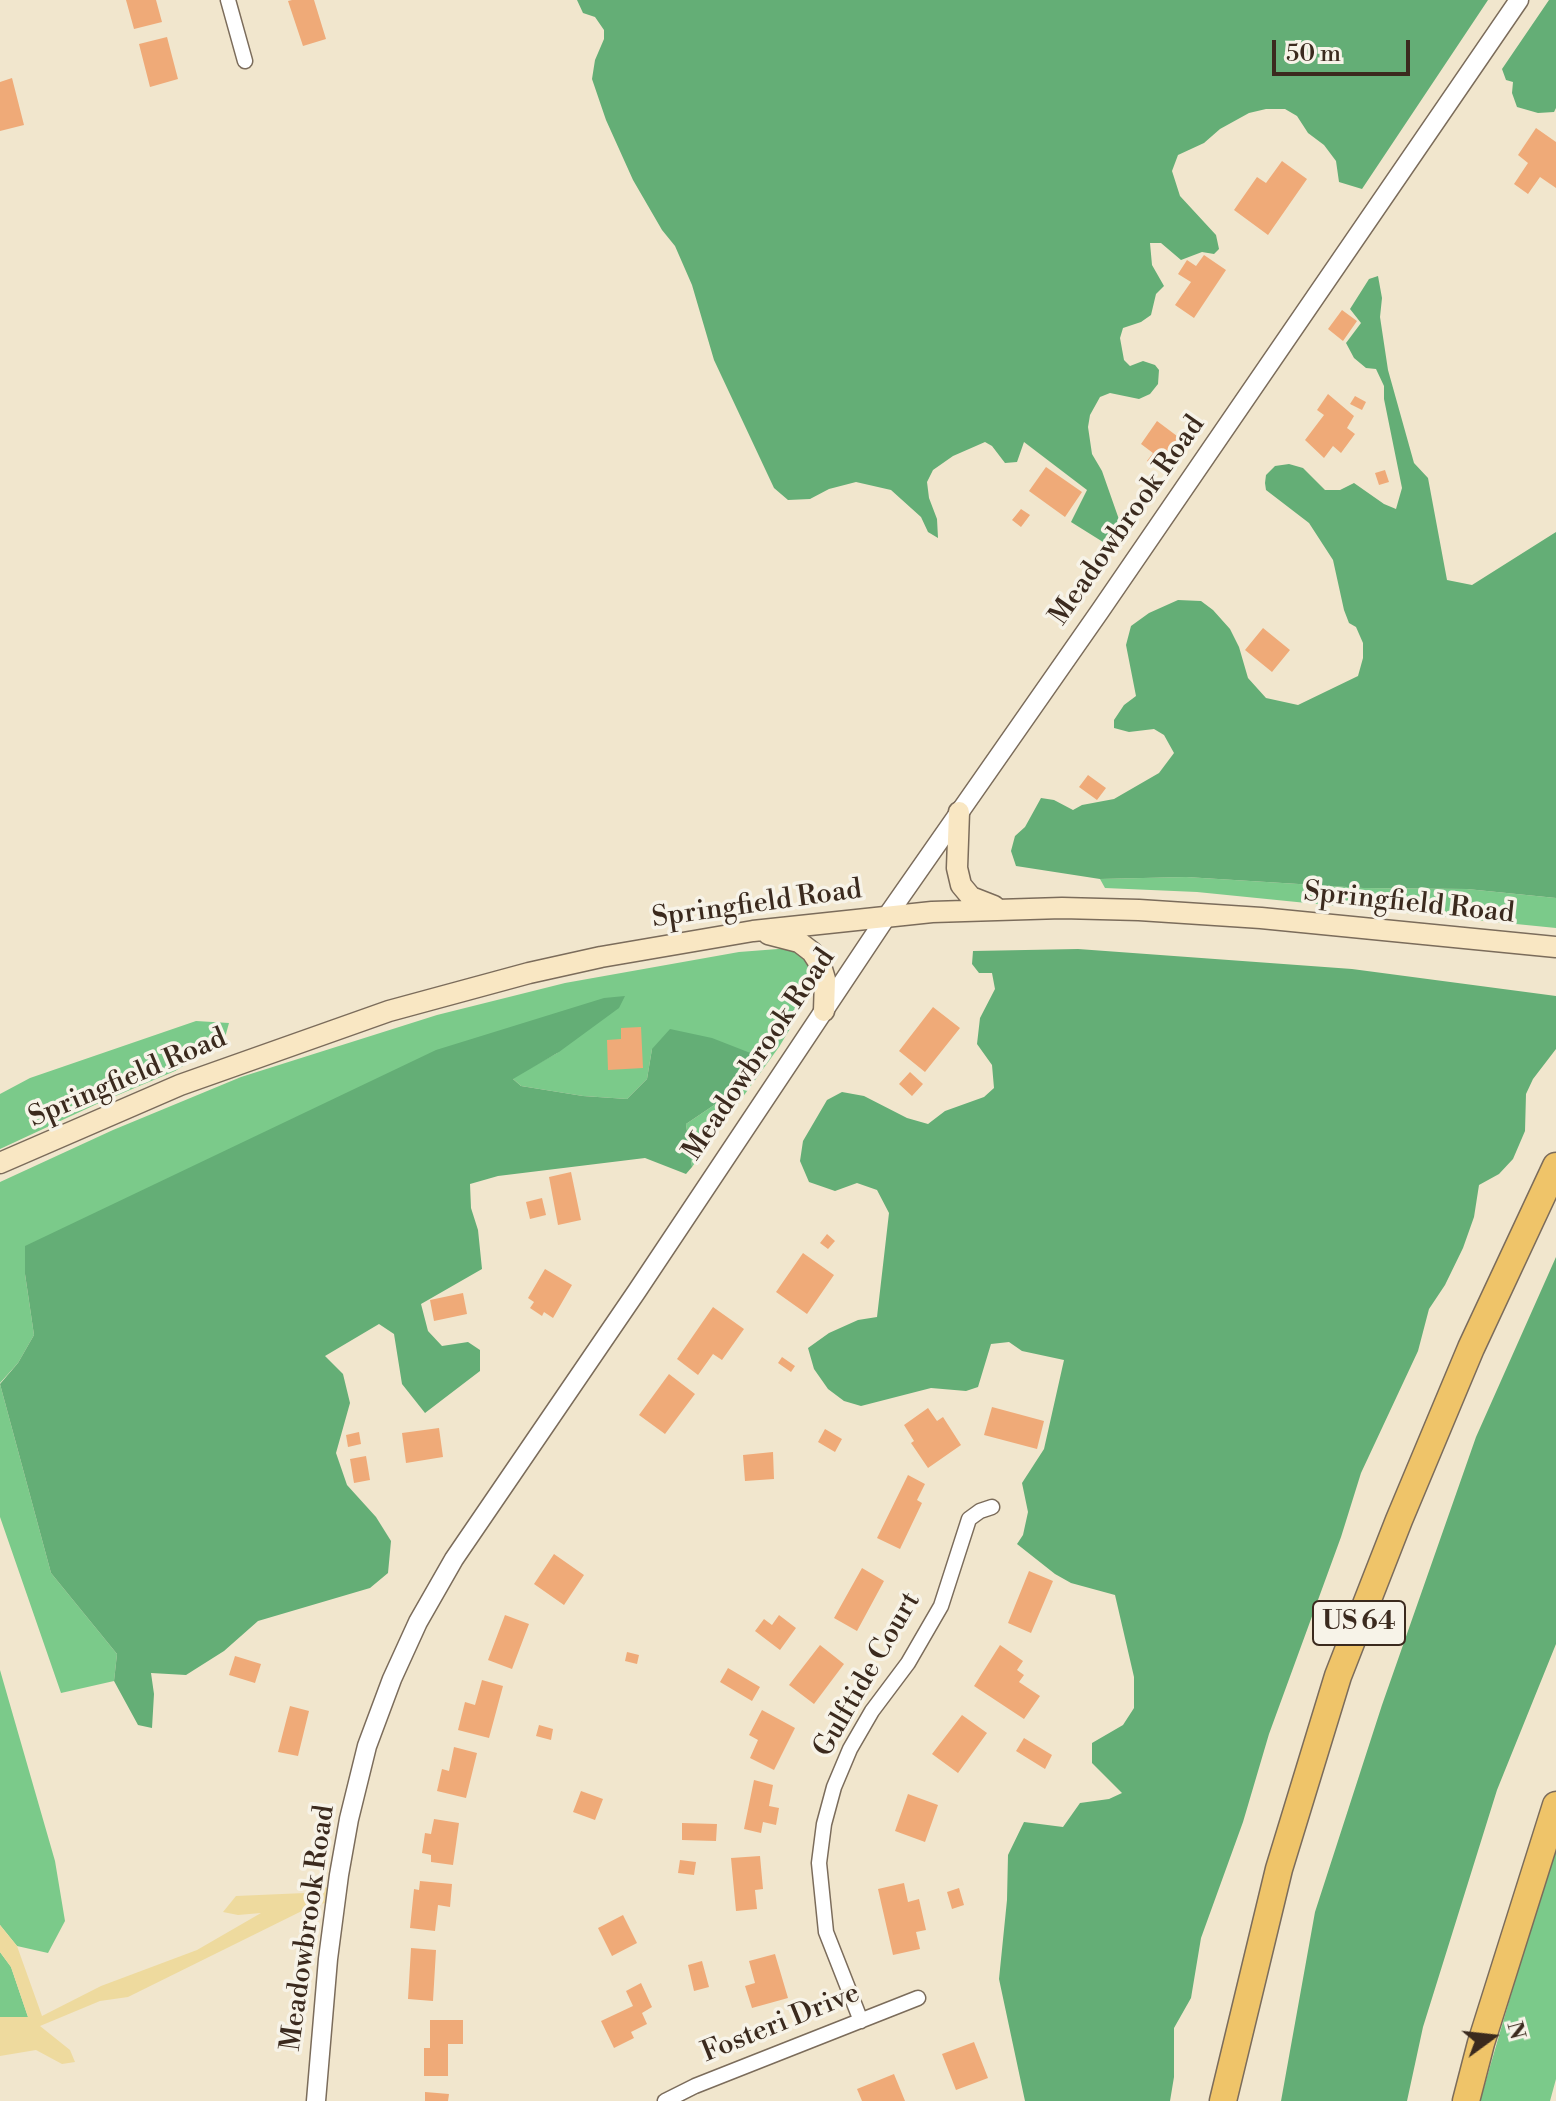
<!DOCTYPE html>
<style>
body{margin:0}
#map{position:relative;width:1556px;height:2101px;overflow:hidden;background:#f1e6cd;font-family:"Libre Bodoni",serif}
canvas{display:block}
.north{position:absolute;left:1452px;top:1997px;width:80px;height:80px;-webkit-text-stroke:6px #f7f3e8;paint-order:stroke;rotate:75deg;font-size:22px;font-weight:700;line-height:32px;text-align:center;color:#3b2a1e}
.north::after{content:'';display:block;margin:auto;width:28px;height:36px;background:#3b2a1e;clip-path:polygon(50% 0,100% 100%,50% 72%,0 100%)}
.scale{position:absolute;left:1272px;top:40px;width:138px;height:36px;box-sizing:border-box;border:4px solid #3b2a1e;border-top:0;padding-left:10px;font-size:24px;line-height:28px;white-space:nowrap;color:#3b2a1e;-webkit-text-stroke:6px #f7f3e8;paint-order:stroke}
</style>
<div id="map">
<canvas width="1556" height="2101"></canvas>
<div class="north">N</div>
<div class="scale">50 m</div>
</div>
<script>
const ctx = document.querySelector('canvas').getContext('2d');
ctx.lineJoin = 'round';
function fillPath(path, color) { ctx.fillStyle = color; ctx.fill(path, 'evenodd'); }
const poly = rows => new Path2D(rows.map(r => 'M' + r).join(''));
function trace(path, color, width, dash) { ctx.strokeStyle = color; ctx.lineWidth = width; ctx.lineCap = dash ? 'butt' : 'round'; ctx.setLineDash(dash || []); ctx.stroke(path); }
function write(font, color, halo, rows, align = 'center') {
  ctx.font = font + ' "Libre Bodoni",serif'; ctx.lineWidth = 7; ctx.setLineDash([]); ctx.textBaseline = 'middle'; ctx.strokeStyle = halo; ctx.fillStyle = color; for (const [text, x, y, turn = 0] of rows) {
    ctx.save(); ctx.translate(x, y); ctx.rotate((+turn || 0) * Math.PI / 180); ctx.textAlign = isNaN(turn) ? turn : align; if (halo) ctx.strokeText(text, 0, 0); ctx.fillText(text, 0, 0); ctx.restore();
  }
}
const green = poly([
 [1186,877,1363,888,1467,889,1556,898,1556,928,1197,892,1105,888,1100,879],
 [791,948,807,959,814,975,812,992,779,1047,692,1167,686,1124,729,1095,760,1065,753,1054,652,1049,647,1079,627,1099,583,1096,521,1086,512,1078,559,1052,25,1274,34,1335,18,1363,0,1383,0,1182,113,1130,241,1077,437,1015,565,983,739,952],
 [196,1021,229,1023,224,1041,175,1071,99,1103,0,1149,0,1094,30,1078],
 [0,1384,51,1573,117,1654,114,1681,61,1693,0,1517],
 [0,1670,55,1861,65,1921,48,1953,17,1946,0,1925],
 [1556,1840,1556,2079,1550,2101,1480,2101],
 [0,1952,11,1967,28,2017,0,2017]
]);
const forest = poly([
 [577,0,1488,0,1362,189,1339,182,1336,161,1324,145,1308,133,1297,116,1285,109,1266,109,1249,113,1220,129,1204,143,1178,155,1172,171,1180,196,1216,235,1219,249,1214,254,1202,252,1181,260,1161,243,1150,243,1152,265,1164,286,1156,294,1151,315,1141,322,1123,328,1120,338,1124,360,1130,366,1143,361,1155,365,1159,370,1158,384,1150,394,1139,399,1110,393,1100,397,1090,415,1088,427,1092,454,1102,471,1122,528,1115,544,1103,542,1071,522,1087,490,1024,442,1017,462,1005,463,992,446,985,442,953,456,933,470,927,482,929,498,937,519,938,538,928,532,921,517,891,490,856,482,829,489,810,499,788,500,774,488,714,360,692,285,675,246,662,230,633,180,606,120,592,79,595,60,604,39,604,30,595,17,583,13],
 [1549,0,1556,0,1556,108,1554,112,1538,113,1517,107,1512,93,1513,82,1506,80,1502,69],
 [1378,276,1382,298,1380,317,1388,370,1414,463,1428,478,1447,580,1472,585,1556,532,1556,898,1467,889,1363,888,1186,877,1100,879,1016,866,1011,851,1015,836,1025,827,1041,798,1054,800,1073,810,1082,805,1114,799,1159,773,1174,753,1164,735,1154,729,1129,732,1114,728,1114,720,1124,705,1136,696,1126,645,1131,626,1149,613,1178,600,1201,601,1213,610,1230,629,1239,647,1248,678,1266,698,1298,705,1358,676,1363,658,1363,643,1356,627,1349,623,1344,610,1333,560,1309,523,1266,490,1265,483,1266,475,1275,466,1289,464,1303,468,1325,490,1340,490,1354,483,1384,504,1396,509,1402,488,1384,399,1384,386,1376,369,1366,368,1354,358,1346,343,1361,323,1350,309,1369,279],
 [1078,949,1352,969,1556,996,1556,1049,1533,1079,1526,1094,1525,1131,1513,1159,1499,1174,1479,1185,1474,1217,1463,1248,1445,1285,1429,1309,1418,1351,1361,1473,1341,1537,1269,1734,1243,1822,1201,1938,1191,1998,1174,2028,1174,2077,1170,2101,1025,2101,999,1979,1007,1900,1008,1855,1024,1822,1063,1827,1080,1803,1109,1799,1122,1793,1092,1763,1092,1743,1123,1725,1134,1708,1134,1677,1115,1595,1071,1583,1055,1574,1017,1544,1023,1535,1028,1512,1022,1483,1044,1449,1064,1360,1022,1351,1009,1342,991,1344,978,1387,966,1391,931,1388,861,1406,844,1401,828,1389,814,1369,808,1348,829,1333,858,1320,877,1317,889,1213,877,1190,857,1183,835,1191,809,1182,800,1161,803,1141,827,1100,842,1092,864,1096,907,1118,928,1124,945,1111,984,1097,994,1088,992,1065,977,1044,980,1018,995,989,992,973,979,973,972,964,973,951],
 [625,996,619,1008,559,1052,513,1079,521,1086,583,1096,627,1099,647,1079,652,1049,670,1029,712,1038,753,1054,761,1064,729,1095,686,1124,692,1167,686,1174,645,1158,498,1176,470,1184,471,1208,478,1230,482,1269,421,1304,428,1331,442,1346,468,1342,480,1350,480,1371,425,1413,402,1384,394,1334,379,1324,325,1356,343,1374,350,1403,336,1453,347,1485,376,1517,391,1541,388,1573,370,1588,258,1621,224,1651,186,1675,151,1673,154,1694,152,1728,138,1725,114,1681,117,1654,51,1573,0,1384,18,1363,34,1335,25,1274,25,1246,436,1050,604,998],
 [1556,1257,1556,1644,1497,1790,1423,2027,1407,2101,1281,2101,1315,1912,1382,1705,1476,1437]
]);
const sand = poly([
 [328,1887,326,1903,314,1905,128,1997,100,2001,40,2026,70,2050,75,2062,62,2064,36,2050,0,2056,0,2017,28,2017,11,1967,0,1952,0,1925,17,1946,42,2016,101,1986,197,1950,261,1913,238,1915,223,1912,236,1896,305,1893]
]);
const building = poly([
 [126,0,156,0,162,22,134,29],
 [292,0,314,0,326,39,303,46,288,1],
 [167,37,178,79,150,87,139,44],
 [12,78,24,125,0,131,0,82],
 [1536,128,1556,142,1556,188,1540,177,1528,194,1514,184,1528,163,1518,155],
 [1282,161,1307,179,1268,235,1234,210,1257,177,1266,183],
 [1204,255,1226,270,1194,318,1175,305,1191,282,1178,274,1187,260,1196,266],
 [1342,310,1357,321,1343,341,1328,329],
 [1328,394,1354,416,1347,428,1355,434,1341,453,1333,446,1324,458,1305,440,1324,415,1317,410],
 [1355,396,1366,402,1362,410,1350,404],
 [1157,421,1181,439,1159,470,1147,461,1153,453,1141,444],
 [1046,467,1082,492,1065,517,1029,491],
 [1385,470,1389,482,1379,485,1375,473],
 [1021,509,1030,515,1021,527,1012,520],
 [1263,628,1290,650,1272,672,1245,650],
 [1088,775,1106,788,1097,800,1079,787],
 [933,1007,960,1028,925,1072,899,1051],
 [641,1027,643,1068,608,1070,607,1040,621,1039,621,1028],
 [910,1072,923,1084,912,1096,899,1084],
 [571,1172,581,1220,558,1225,549,1177],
 [542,1198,546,1215,530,1219,526,1202],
 [827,1234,835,1241,828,1249,820,1243],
 [803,1253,834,1275,807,1314,776,1292],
 [545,1269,572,1285,553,1318,544,1312,542,1316,530,1308,534,1302,528,1298],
 [463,1293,467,1314,434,1321,430,1300],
 [713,1307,744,1329,722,1360,713,1354,698,1375,677,1359],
 [782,1357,795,1366,791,1372,778,1363],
 [669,1374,695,1394,665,1434,639,1415],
 [992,1407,1044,1421,1037,1449,984,1435],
 [928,1408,937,1421,943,1417,961,1445,928,1468,911,1443,914,1441,904,1425],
 [439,1428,443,1457,406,1463,402,1433],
 [825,1429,842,1439,835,1452,818,1442],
 [359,1432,361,1444,348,1447,346,1435],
 [773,1452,774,1479,745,1481,743,1455],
 [366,1456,370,1480,354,1483,350,1459],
 [908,1475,925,1484,917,1500,922,1503,900,1549,877,1538],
 [554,1554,584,1575,564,1605,534,1584],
 [862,1568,884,1581,857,1631,834,1618],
 [1029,1571,1053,1581,1031,1633,1008,1623],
 [505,1615,529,1624,512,1669,488,1660],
 [779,1615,796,1628,780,1650,755,1631,764,1619,772,1625],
 [820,1645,844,1664,814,1704,789,1685],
 [1000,1645,1023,1661,1017,1670,1024,1675,1019,1682,1040,1696,1024,1719,974,1686],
 [627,1652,639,1655,637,1664,625,1661],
 [235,1656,261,1664,255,1683,229,1675],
 [728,1668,760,1687,752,1701,720,1682],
 [482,1680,503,1686,489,1738,458,1730,465,1702,475,1705],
 [290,1706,309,1711,298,1756,278,1752],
 [762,1710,795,1728,774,1770,750,1758,758,1740,749,1735],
 [962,1715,987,1733,958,1773,932,1754],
 [539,1725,553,1729,551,1740,536,1736],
 [1024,1738,1052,1755,1045,1769,1016,1751],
 [454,1747,477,1753,466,1798,437,1791,442,1769,449,1771],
 [754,1780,773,1785,769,1806,779,1808,776,1825,763,1822,761,1833,744,1829],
 [581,1791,603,1799,595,1820,573,1812],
 [908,1794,938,1805,925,1842,895,1831],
 [434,1819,459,1823,453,1865,431,1862,431,1855,422,1853,425,1833,431,1834],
 [682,1823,717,1824,716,1841,682,1840],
 [760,1856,763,1889,755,1890,757,1909,736,1911,731,1858],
 [680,1860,696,1862,694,1875,678,1873],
 [420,1881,452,1884,450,1907,438,1905,435,1931,410,1928,414,1889,419,1890],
 [904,1883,908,1902,919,1899,926,1930,916,1932,920,1949,893,1955,878,1889],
 [959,1888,964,1905,952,1909,947,1892],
 [623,1915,637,1943,612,1956,598,1928],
 [411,1948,436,1950,433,2001,408,1999],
 [775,1954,788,1998,752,2008,745,1986,755,1983,749,1961],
 [702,1961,709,1987,694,1991,688,1965],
 [641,1983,652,2007,642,2013,647,2024,631,2032,634,2038,614,2048,601,2021,633,2006,626,1991],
 [430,2020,463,2020,463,2044,448,2044,448,2076,424,2076,424,2048,430,2048],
 [974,2042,988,2078,956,2090,942,2054],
 [894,2074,905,2101,862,2101,857,2089],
 [425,2092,449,2094,448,2101,425,2101]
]);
const minor = poly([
 [228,0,245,61],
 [861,2021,826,1932,819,1863,824,1824,834,1787,850,1749,872,1711,908,1663,941,1606,969,1519,980,1511,992,1507],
 [665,2101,695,2086,918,1998]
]);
const tertiary = poly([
 [316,2101,328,1959,339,1875,349,1819,367,1746,392,1679,418,1622,454,1559,637,1291,887,916,1100,611,1519,0]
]);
const secondary = poly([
 [959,812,957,868,961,885,971,897,994,906],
 [768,934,799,942,812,952,821,966,825,979,824,1011],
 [0,1163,180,1085,389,1011,529,973,601,957,753,931,932,912,1062,908,1139,910,1261,918,1556,947]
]);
const motorway = poly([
 [1223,2101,1279,1869,1338,1676,1399,1520,1471,1348,1556,1166],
 [1466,2101,1481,2043,1556,1805]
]);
const shields = [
 [1359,1623,92]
];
const shieldNames = [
 ["US 64",1359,1623]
];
const streetNames = [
 ["Meadowbrook Road",1128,521,-55],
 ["Springfield Road",1409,904,6],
 ["Springfield Road",757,905,-8],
 ["Meadowbrook Road",760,1055,-56],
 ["Springfield Road",128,1079,-23],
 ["Gulftide Court",868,1675,-60],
 ["Meadowbrook Road",309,1928,-82],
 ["Fosteri Drive",781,2024,-22]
];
fillPath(green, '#7bca8a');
fillPath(forest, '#64ae76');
fillPath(sand, '#eeda9e');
fillPath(building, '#efaa78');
trace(minor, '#7b6c5b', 17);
trace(tertiary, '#7b6c5b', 21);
trace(secondary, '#7b6c5b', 23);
trace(motorway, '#7b6c5b', 29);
trace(minor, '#fff', 14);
trace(tertiary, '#fff', 18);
trace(secondary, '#f9e7c3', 20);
trace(motorway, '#efc469', 26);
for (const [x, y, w] of shields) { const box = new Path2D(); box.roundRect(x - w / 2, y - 22, w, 44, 6); ctx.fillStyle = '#f7f3e8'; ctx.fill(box); trace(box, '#3b2a1e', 2); }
write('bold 26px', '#3b2a1e', null, shieldNames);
write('28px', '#3b2a1e', '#f7f3e8', streetNames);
</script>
